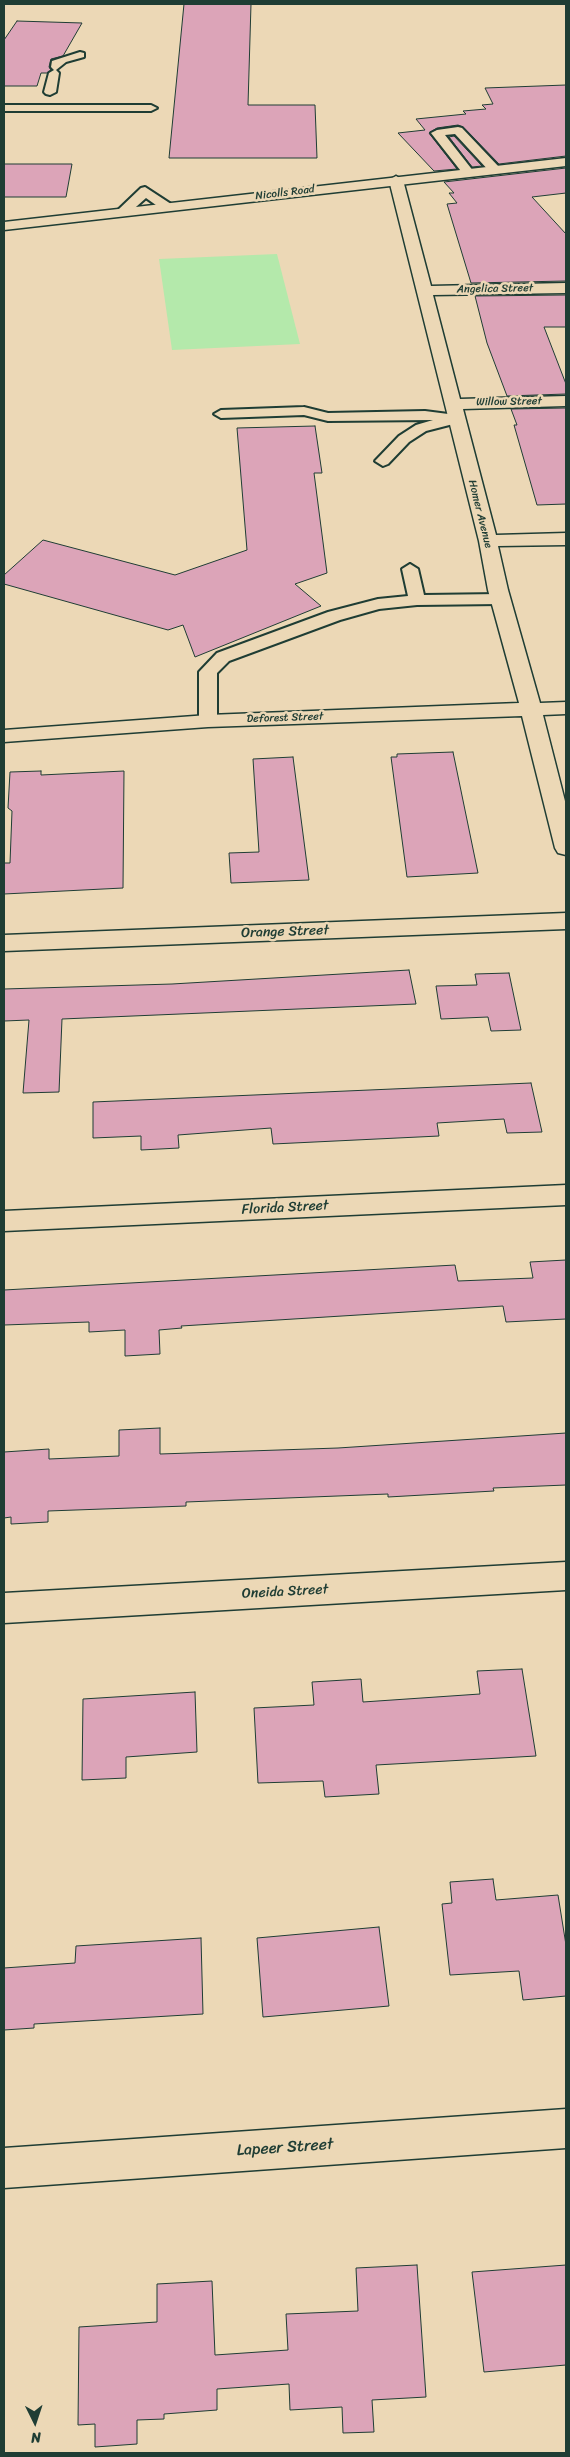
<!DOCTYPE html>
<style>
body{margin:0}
#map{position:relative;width:570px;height:2457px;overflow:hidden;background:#ecd8b6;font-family:Sriracha,sans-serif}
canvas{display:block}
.frame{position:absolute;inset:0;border:5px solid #1f3d34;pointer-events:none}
.north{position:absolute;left:10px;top:2397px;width:50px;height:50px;-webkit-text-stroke:4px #ecd8b6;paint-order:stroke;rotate:176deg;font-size:14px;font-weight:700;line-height:20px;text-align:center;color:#1f3d34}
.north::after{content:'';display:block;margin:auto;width:18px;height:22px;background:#1f3d34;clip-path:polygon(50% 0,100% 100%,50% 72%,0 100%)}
</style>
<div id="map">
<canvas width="570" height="2457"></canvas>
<div class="frame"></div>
<div class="north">N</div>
</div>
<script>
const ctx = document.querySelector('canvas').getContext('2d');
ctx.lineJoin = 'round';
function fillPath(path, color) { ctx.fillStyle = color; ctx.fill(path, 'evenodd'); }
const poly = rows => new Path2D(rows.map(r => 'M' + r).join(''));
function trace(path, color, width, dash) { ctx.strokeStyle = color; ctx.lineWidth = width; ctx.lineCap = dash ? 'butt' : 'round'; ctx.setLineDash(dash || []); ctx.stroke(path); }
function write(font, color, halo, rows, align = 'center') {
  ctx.font = font + ' Sriracha,sans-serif'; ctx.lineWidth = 5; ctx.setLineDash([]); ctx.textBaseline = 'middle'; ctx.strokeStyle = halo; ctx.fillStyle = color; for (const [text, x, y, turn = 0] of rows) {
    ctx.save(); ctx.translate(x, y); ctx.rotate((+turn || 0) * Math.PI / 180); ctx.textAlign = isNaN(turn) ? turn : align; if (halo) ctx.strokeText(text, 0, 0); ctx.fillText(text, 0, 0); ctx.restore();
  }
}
const green = poly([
 [277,254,300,344,172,350,159,259]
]);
const building = poly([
 [184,4,251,4,248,105,315,105,317,158,169,158,184,4],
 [17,21,82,23,63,56,51,59,49,67,51,70,47,73,41,73,37,86,4,86,4,40,17,21],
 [566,85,566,156,499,164,463,127,458,125,437,128,429,133,457,169,434,171,398,133,425,130,416,119,466,114,463,111,486,109,482,105,493,104,485,88,566,85],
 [454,136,482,166,472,167,449,137,454,136],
 [4,164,72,164,66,197,4,197,4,164],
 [566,168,566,193,532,197,566,234,566,281,471,283,447,204,457,203,449,193,454,193,444,182,566,168],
 [566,295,566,327,544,327,566,384,566,394,507,396,487,343,475,296,566,295],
 [566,408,566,504,537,505,514,425,517,425,511,409,566,408],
 [315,426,322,473,314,473,327,573,295,584,321,606,195,657,183,625,168,630,4,584,4,575,43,540,175,575,247,550,237,428,315,426],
 [453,752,478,873,407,877,391,757,397,757,397,754,453,752],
 [293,757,309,880,231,883,229,853,259,852,253,759,293,757],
 [41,771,41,775,124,771,123,888,4,894,4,863,10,863,12,811,8,808,10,772,41,771],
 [409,970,416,1004,62,1019,59,1092,23,1093,29,1020,4,1021,4,989,172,984,409,970],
 [509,973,521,1030,491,1031,488,1017,441,1019,436,986,477,985,475,974,509,973],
 [531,1083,542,1132,507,1133,504,1119,437,1123,439,1136,273,1144,271,1128,178,1135,179,1148,141,1150,141,1136,93,1138,93,1102,531,1083],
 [566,1260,566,1319,506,1322,503,1306,181,1326,182,1328,159,1330,160,1354,125,1356,125,1330,89,1332,89,1322,4,1325,4,1290,455,1265,458,1281,533,1278,530,1262,566,1260],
 [160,1428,160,1454,338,1448,566,1433,566,1485,493,1488,494,1491,388,1497,388,1494,186,1502,186,1506,48,1511,48,1522,11,1524,11,1517,4,1518,4,1452,49,1449,49,1459,119,1456,119,1430,160,1428],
 [522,1669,536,1756,376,1765,379,1794,325,1797,323,1781,258,1783,254,1708,314,1705,312,1682,361,1679,363,1702,480,1694,477,1671,522,1669],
 [195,1692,197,1752,126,1757,126,1778,82,1780,83,1699,195,1692],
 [493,1879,496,1900,558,1895,566,1945,566,1996,523,2000,519,1971,450,1975,442,1904,452,1903,450,1882,493,1879],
 [379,1927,389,2006,263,2017,257,1938,379,1927],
 [201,1938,203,2014,34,2024,34,2028,4,2030,4,1968,75,1963,76,1946,201,1938],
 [417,2265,426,2397,372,2400,374,2432,343,2433,342,2407,290,2410,289,2384,217,2389,217,2410,164,2414,164,2419,137,2420,137,2444,95,2447,95,2424,78,2425,79,2327,157,2322,157,2284,212,2281,215,2355,288,2350,286,2314,358,2311,356,2268,417,2265],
 [566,2265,566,2365,484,2372,472,2272,566,2265]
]);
const service = poly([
 [80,52,84,53,84,57,66,62,56,70,59,73,56,92,50,95,46,94,44,92,49,73,54,70,51,67,52,61,80,52],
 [4,105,151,105,157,108,151,111,4,111,4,105],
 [458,127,462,128,499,167,501,170,499,173,491,173,455,134,445,135,474,172,468,176,464,175,431,133,437,130,458,127],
 [145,187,171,204,173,207,171,210,163,210,146,198,127,215,119,215,117,212,119,209,141,188,145,187],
 [304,407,328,413,425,411,456,415,463,419,461,422,426,431,409,442,388,464,383,466,375,461,399,436,416,425,433,420,328,421,304,415,221,418,214,414,221,410,304,407],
 [410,564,418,569,424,595,500,594,506,595,508,599,506,603,500,604,417,605,379,609,340,620,229,661,217,673,217,721,214,725,202,725,199,721,199,672,217,653,328,612,378,599,408,596,402,569,410,564]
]);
const minor = poly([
 [396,176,403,180,431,286,566,283,566,293,433,295,460,399,566,396,566,406,463,409,496,535,566,533,566,545,498,546,508,590,540,703,566,702,566,714,543,715,566,805,566,855,558,853,555,848,522,716,208,727,4,742,4,730,208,715,519,703,488,590,479,541,389,180,396,176],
 [566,913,566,929,4,951,4,935,566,913],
 [566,1185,566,1205,4,1231,4,1211,566,1185],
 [566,1562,566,1590,4,1623,4,1593,566,1562],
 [566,2109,566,2148,4,2188,4,2148,566,2109]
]);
const tertiary = poly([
 [566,158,566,166,4,230,4,222,566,158]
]);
const farStreetnames = [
 ["Nicolls Road",285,193,-7],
 ["Angelica Street",495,289,-1],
 ["Willow Street",509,402,-1],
 ["Homer Avenue",480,514,76],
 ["Deforest Street",285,718,-2]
];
const streetNames = [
 ["Orange Street",285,932,-2],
 ["Florida Street",285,1208,-3],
 ["Oneida Street",285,1592,-3]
];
const nearStreetnames = [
 ["Lapeer Street",285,2148,-4]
];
fillPath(green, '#b4e9ab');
fillPath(building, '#dca4b8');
trace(building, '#1f3d34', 1);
trace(service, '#1f3d34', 4);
trace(minor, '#1f3d34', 3);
trace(tertiary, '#1f3d34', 3);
fillPath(service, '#ecd8b6');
fillPath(minor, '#ecd8b6');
fillPath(tertiary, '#ecd8b6');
write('11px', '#1f3d34', '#ecd8b6', farStreetnames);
write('14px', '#1f3d34', '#ecd8b6', streetNames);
write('16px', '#1f3d34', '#ecd8b6', nearStreetnames);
</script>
